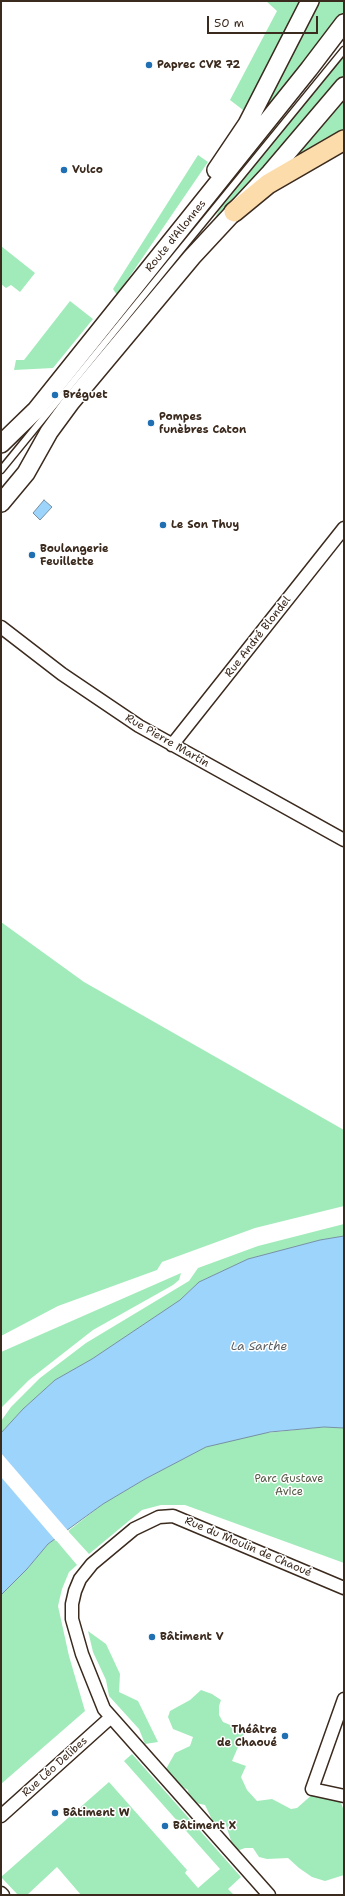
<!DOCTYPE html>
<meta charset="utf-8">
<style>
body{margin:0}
#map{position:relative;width:345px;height:1896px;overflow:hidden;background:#fff;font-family:"Shantell Sans",sans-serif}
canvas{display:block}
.frame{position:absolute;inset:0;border:2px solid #3b2a1e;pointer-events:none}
.scale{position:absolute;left:207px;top:16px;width:111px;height:18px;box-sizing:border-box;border:2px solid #3b2a1e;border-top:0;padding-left:5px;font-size:12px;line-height:14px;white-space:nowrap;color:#3b2a1e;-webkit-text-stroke:3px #fff;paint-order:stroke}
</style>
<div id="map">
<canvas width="345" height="1896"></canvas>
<div class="frame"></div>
<div class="scale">50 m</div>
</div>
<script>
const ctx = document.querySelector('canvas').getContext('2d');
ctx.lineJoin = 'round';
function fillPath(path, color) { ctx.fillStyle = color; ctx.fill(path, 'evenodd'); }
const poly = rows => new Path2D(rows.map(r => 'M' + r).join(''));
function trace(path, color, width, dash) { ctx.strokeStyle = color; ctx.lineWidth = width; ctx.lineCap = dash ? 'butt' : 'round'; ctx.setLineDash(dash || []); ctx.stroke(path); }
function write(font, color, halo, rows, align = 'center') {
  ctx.font = font + ' "Shantell Sans",sans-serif'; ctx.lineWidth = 3; ctx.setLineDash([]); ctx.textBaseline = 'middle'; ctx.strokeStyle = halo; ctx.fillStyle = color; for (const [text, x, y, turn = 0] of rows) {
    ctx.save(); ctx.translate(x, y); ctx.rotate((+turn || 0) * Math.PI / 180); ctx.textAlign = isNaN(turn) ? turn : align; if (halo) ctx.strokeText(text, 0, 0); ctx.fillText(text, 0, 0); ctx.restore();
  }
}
const green = poly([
 [266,1,300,1,268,69,243,110,230,100,277,11],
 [310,1,344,1,344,23,203,190,247,124],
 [344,50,344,140,212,224,228,192],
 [198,155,208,162,117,295,113,289],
 [1,246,35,273,20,292,11,285,6,288,1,284],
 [70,301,93,319,53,368,14,370,16,360,24,360],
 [1,922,84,982,344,1130,344,1206,255,1228,162,1262,157,1270,58,1306,1,1336],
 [344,1224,344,1236,320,1240,248,1259,199,1282,180,1300,92,1359,55,1380,23,1409,1,1433,1,1421,11,1407,40,1378,86,1343,189,1281,198,1268,258,1246],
 [181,1273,179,1280,173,1285,93,1330,29,1380,1,1408,1,1352],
 [324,1427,344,1428,344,1563,185,1505,161,1505,142,1510,89,1554,68,1531,103,1504,145,1479,206,1447,256,1434],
 [55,1539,77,1565,69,1572,62,1589,58,1606,69,1656,85,1711,1,1784,1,1595,27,1569,48,1544],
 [88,1631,106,1644,120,1674,119,1692,138,1701,158,1742,145,1744,139,1729,109,1696,106,1680,93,1652],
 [201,1690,212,1694,221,1700,219,1706,219,1715,223,1722,245,1731,232,1761,246,1766,241,1777,247,1790,257,1801,272,1799,291,1809,297,1808,314,1793,339,1797,344,1811,344,1875,325,1881,312,1877,299,1868,288,1858,267,1859,259,1857,253,1848,245,1848,237,1851,232,1844,226,1825,215,1826,205,1805,196,1803,189,1797,188,1790,174,1782,166,1769,175,1753,190,1746,193,1737,173,1729,168,1717,170,1711,190,1700],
 [132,1754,241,1877,228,1889,234,1895,81,1895,57,1867,27,1895,18,1895,1,1877,109,1782,187,1870,185,1873,198,1888,220,1869,124,1761]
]);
const water = poly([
 [44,500,52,507,40,520,33,513,44,500],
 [344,1236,344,1428,324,1427,270,1432,206,1447,145,1479,103,1504,48,1544,27,1569,1,1595,1,1433,23,1409,55,1380,92,1359,180,1300,199,1282,248,1259,320,1240,344,1236]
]);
const pier = poly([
 [1,1453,69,1532,56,1541,1,1477]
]);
const lane = poly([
 [1,470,344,50]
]);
const street = poly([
 [1,627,62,674,139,726,344,840],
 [172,745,344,528],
 [344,1699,312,1789,344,1796],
 [1,1816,110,1718],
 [1,1893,3,1895],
 [269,1895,104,1709,82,1654,72,1619,72,1604,75,1591,80,1579,92,1564,134,1529,159,1517,173,1516,344,1588]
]);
const secondary = poly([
 [216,170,247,124,310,1],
 [1,444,36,410,309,69,344,23],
 [1,503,26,473,49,432,71,402,192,257,270,173,344,86]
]);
const primary = poly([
 [234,212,268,184,344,140]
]);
const markers = [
 [149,65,4,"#1f6fb2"],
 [64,170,4,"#1f6fb2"],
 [55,395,4,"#1f6fb2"],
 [151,423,4,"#1f6fb2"],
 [163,525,4,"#1f6fb2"],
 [32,555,4,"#1f6fb2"],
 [152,1637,4,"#1f6fb2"],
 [285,1736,4,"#1f6fb2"],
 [55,1813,4,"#1f6fb2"],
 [165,1826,4,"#1f6fb2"]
];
const poiNames = [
 ["Paprec CVR 72",157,65],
 ["Vulco",72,170],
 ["Bréguet",63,395],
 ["Pompes",159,417],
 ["funèbres Caton",159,430],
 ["Le Son Thuy",171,525],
 ["Boulangerie",40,549],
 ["Feuillette",40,562],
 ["Bâtiment V",160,1637],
 ["Théâtre",277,1730,"right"],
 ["de Chaoué",277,1743,"right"],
 ["Bâtiment W",63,1813],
 ["Bâtiment X",173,1826]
];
const streetNames = [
 ["Route d'Allonnes",176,236,-51],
 ["Rue André Blondel",258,637,-52],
 ["Rue Pierre Martin",167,741,30],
 ["Rue du Moulin de Chaoué",248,1547,23],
 ["Rue Léo Delibes",55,1767,-42]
];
const parkNames = [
 ["Parc Gustave",289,1479],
 ["Avice",289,1492]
];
const waterNames = [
 ["La Sarthe",259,1347]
];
fillPath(green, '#a1ebba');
fillPath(water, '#9cd4fc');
trace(water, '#7590a3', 1);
fillPath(pier, '#fff');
trace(lane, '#3b2a1e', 9);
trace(street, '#3b2a1e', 15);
trace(secondary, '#3b2a1e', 20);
trace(primary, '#3b2a1e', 22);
trace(lane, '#fff', 6);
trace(street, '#fff', 12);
trace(secondary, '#fff', 17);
trace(primary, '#fddcac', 19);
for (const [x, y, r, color] of markers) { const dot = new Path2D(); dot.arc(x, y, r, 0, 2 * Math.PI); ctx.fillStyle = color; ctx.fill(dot); trace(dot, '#fff', 1.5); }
write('bold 11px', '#3b2a1e', '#fff', poiNames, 'left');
write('11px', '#3b2a1e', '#fff', streetNames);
write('11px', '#545a45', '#fff', parkNames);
write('italic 12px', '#585d61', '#fff', waterNames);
</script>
